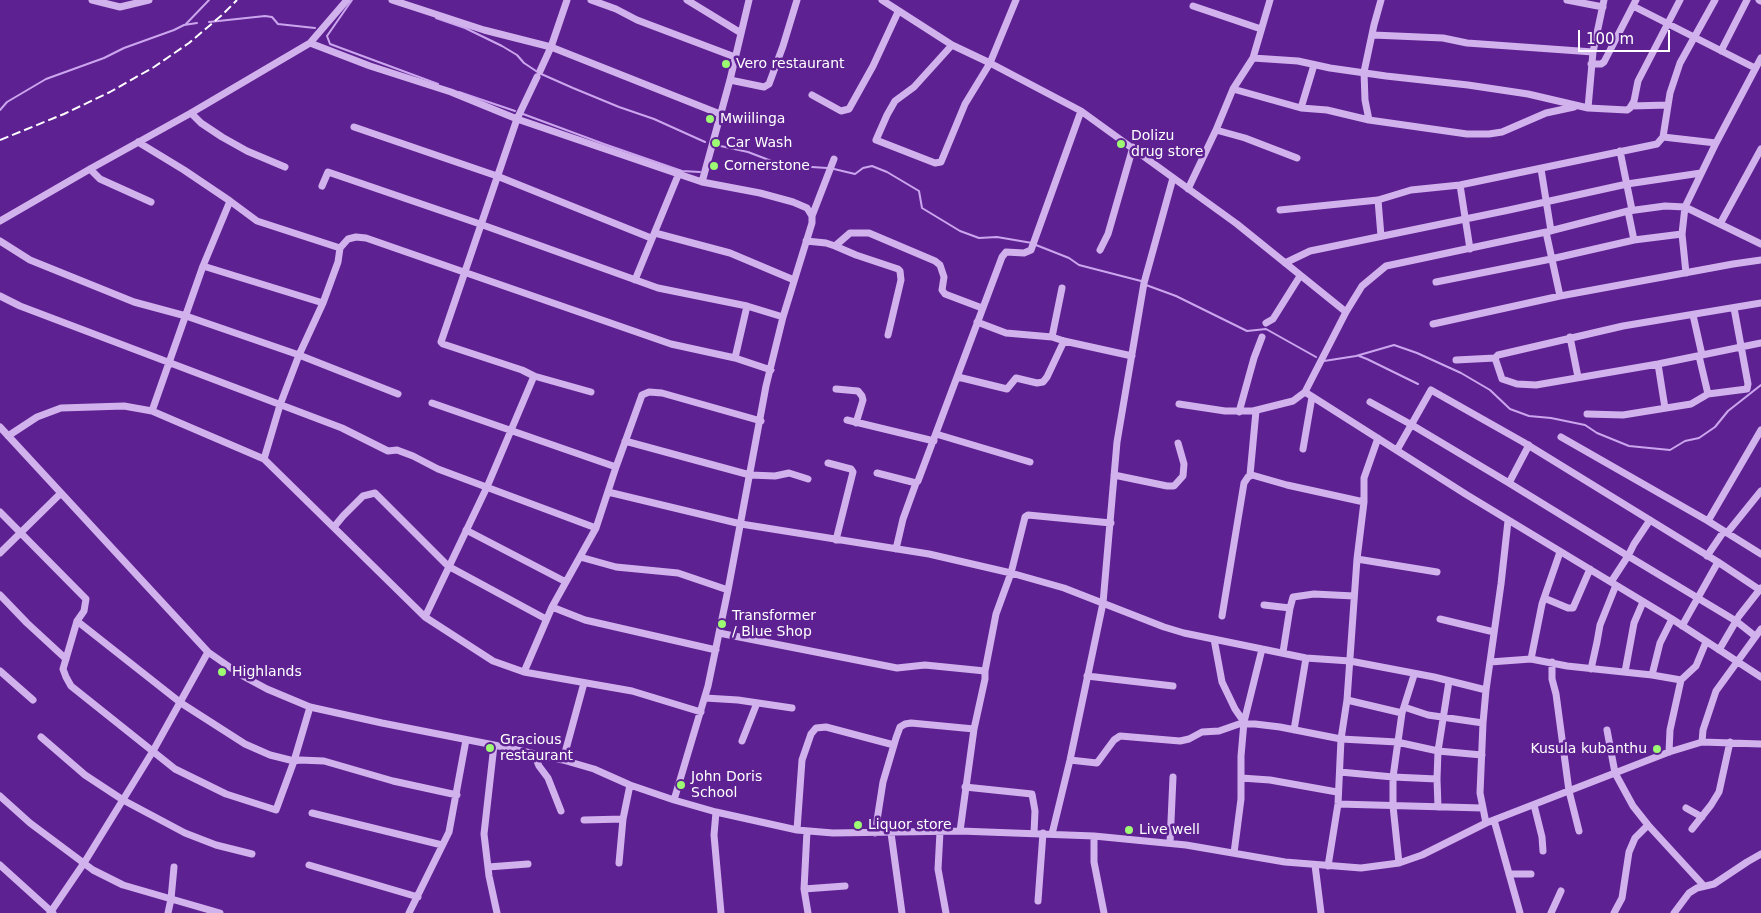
<!DOCTYPE html>
<style>
body{margin:0}
#map{position:relative;width:1761px;height:913px;overflow:hidden;background:#5e2192;font-family:"DejaVu Sans",sans-serif}
canvas{display:block}
.scale{position:absolute;left:1578px;top:30px;width:92px;height:22px;box-sizing:border-box;border:2px solid #fff;border-top:0;padding-left:6px;font-size:15px;line-height:18px;white-space:nowrap;color:#fff;-webkit-text-stroke:4px #5e2192;paint-order:stroke}
</style>
<div id="map">
<canvas width="1761" height="913"></canvas>
<div class="scale">100 m</div>
</div>
<script>
const ctx = document.querySelector('canvas').getContext('2d');
ctx.lineJoin = 'round';
const poly = rows => new Path2D(rows.map(r => 'M' + r).join(''));
function trace(path, color, width, dash) { ctx.strokeStyle = color; ctx.lineWidth = width; ctx.lineCap = dash ? 'butt' : 'round'; ctx.setLineDash(dash || []); ctx.stroke(path); }
function write(font, color, halo, rows, align = 'center') {
  ctx.font = font + ' "DejaVu Sans",sans-serif'; ctx.lineWidth = 5; ctx.setLineDash([]); ctx.textBaseline = 'middle'; ctx.strokeStyle = halo; ctx.fillStyle = color; for (const [text, x, y, turn = 0] of rows) {
    ctx.save(); ctx.translate(x, y); ctx.rotate((+turn || 0) * Math.PI / 180); ctx.textAlign = isNaN(turn) ? turn : align; if (halo) ctx.strokeText(text, 0, 0); ctx.fillText(text, 0, 0); ctx.restore();
  }
}
const stream = poly([
 [352,0,327,36,330,44,438,84],
 [436,18,465,28,502,46,517,55,524,63,539,73,573,88,619,107,654,119,705,142],
 [209,22,265,16,272,17,278,24,315,28],
 [185,25,209,0],
 [459,92,515,111],
 [0,110,7,102,46,79,104,58,124,48,174,30,184,25,197,23],
 [523,114,604,144,682,171,700,172],
 [716,145,748,152,782,165,827,168],
 [834,169,855,174,863,168,872,166,887,172,919,191,922,208,960,231,979,238,997,237,1032,243],
 [1036,245,1069,258,1079,265,1141,281],
 [1146,285,1176,296,1247,331,1266,329,1316,357],
 [1359,356,1367,359,1418,384],
 [1324,361,1356,356,1394,345,1417,353,1461,373,1490,390,1510,409,1529,416,1551,418,1585,425,1597,433,1629,446,1670,450,1685,441,1699,438,1715,427,1728,411,1761,385]
]);
const minor = poly([
 [92,0,120,7,149,0],
 [392,0,484,30,551,47,720,114],
 [591,0,616,9,637,20,735,57],
 [687,0,741,33],
 [882,0,952,45,990,63,1081,111,1237,224,1346,312],
 [1270,0,1253,58,1233,89,1216,130,1245,138,1297,158],
 [1567,0,1603,7],
 [1759,0,1761,1],
 [1193,6,1261,29],
 [1633,6,1755,68],
 [1373,35,1443,38,1467,43,1593,52],
 [310,43,370,66,451,92,517,119,441,342,443,344,522,370,534,376],
 [952,45,914,87,895,101,887,115,876,140,935,163,941,162,965,104,990,63,1016,0],
 [1721,51,1747,0],
 [1253,58,1298,61,1330,68,1386,76,1468,85,1528,94,1588,108,1627,110,1630,108,1634,101,1638,81,1680,0],
 [1591,64,1601,64,1604,62,1636,0],
 [540,71,551,47,567,0],
 [537,77,517,119,702,182,760,193,793,202,807,208,812,216,812,223,783,317,766,386,728,590,708,686,674,800],
 [730,80,764,87,769,84,783,46,797,0],
 [1233,89,1301,108,1327,110,1369,120,1467,134,1489,134,1502,132,1546,113,1574,107],
 [812,95,841,111,849,109,873,66,898,12],
 [1631,106,1668,105],
 [1301,108,1314,65],
 [1588,108,1593,52,1604,0],
 [191,113,201,123,222,137,247,151,285,167],
 [1369,120,1365,100,1364,72,1374,25,1381,0],
 [354,127,497,176,651,238],
 [1663,137,1716,143],
 [138,142,184,170,230,201,203,266,152,411],
 [1620,151,1632,210],
 [90,169,100,179,151,202],
 [1541,169,1551,231],
 [702,182,730,80,749,0],
 [1460,185,1470,249],
 [322,186,328,172,480,224,658,288,747,306,783,317],
 [1188,189,1216,130],
 [1378,200,1381,236],
 [230,201,257,221,340,248],
 [1280,210,1378,200,1411,190,1460,185,1657,144,1663,137,1670,93,1680,63,1715,0],
 [812,216,834,159],
 [0,221,90,169,191,113,310,43,347,0],
 [1720,224,1761,149],
 [1546,232,1560,296],
 [655,233,730,253,794,280],
 [1634,240,1682,234],
 [0,241,30,260,134,302,186,316,299,355,398,394],
 [806,241,826,243,835,246,850,233,869,233,935,261,940,265,944,277,942,290,945,294,982,308],
 [1761,244,1685,207,1665,206,1628,211,1546,232,1386,266,1362,286,1346,312,1305,392,1467,495,1672,619,1761,677],
 [835,246,856,255,898,269,900,271,901,280,888,335],
 [1100,250,1108,234,1133,147],
 [1285,263,1310,251,1509,210,1627,184,1701,173],
 [203,266,323,303],
 [1686,273,1682,234,1685,207,1716,143,1761,58],
 [635,280,679,173],
 [1436,282,1551,259,1634,240,1628,211],
 [0,296,20,306,342,428,388,451,397,450,413,456,438,469,596,528],
 [1693,315,1702,355],
 [977,322,1006,333,1052,337,1064,341,1132,356],
 [1266,323,1273,319,1300,276],
 [1433,324,1560,296,1733,264,1761,260],
 [1052,337,1062,288],
 [1570,337,1578,377],
 [1699,356,1708,394],
 [735,358,747,306],
 [1495,358,1502,379,1517,384,1536,385,1658,364,1761,343],
 [1456,360,1495,358,1498,355,1623,326,1761,303],
 [1658,364,1665,408],
 [958,377,1007,389,1016,378,1037,383,1043,382,1047,377,1064,341],
 [836,389,858,391,862,396,863,400,856,423],
 [1370,402,1412,425,1509,483],
 [432,403,616,467,596,528,552,607,524,672],
 [1179,404,1225,411,1253,411,1293,401,1305,392],
 [1239,412,1254,358,1262,337],
 [1587,414,1623,415,1691,404,1708,394,1747,389,1748,384,1734,308],
 [847,420,934,441],
 [0,427,208,652,241,675,267,689,310,707,382,723,494,745,563,760,594,769,630,785,674,800,716,812,797,830,833,833,960,831,1094,836,1186,845,1285,862,1361,868,1399,863,1422,855,1486,823,1669,752,1702,742,1761,744],
 [936,434,1030,462],
 [8,436,37,417,61,408,124,406,152,411,264,459,425,617,493,661,524,672,632,691,701,712],
 [1561,437,1708,521,1761,554],
 [625,441,750,475,775,476,789,473,808,479],
 [1529,445,1509,483,1628,556,1611,582],
 [1303,449,1312,397],
 [1397,450,1431,390,1523,442,1718,562,1760,590],
 [264,459,280,405,299,355,323,303,338,262,340,248,348,239,356,237,366,238,671,344,735,358,771,370],
 [828,463,847,468,851,469,853,472,836,540],
 [616,467,642,395,649,392,662,393,761,421],
 [877,473,916,483,918,481,1002,257,1006,252,1024,253,1031,250,1081,111],
 [1114,475,1167,486,1174,486,1183,476,1184,464,1178,443],
 [1250,475,1256,411],
 [608,492,741,524,929,554,1011,573,1064,588,1164,627,1184,633,1306,658,1350,661,1434,677,1486,690],
 [0,512,86,599,84,611,77,621,63,669,66,677,71,686,175,769,226,794,276,810,294,761,310,707],
 [1650,520,1634,544,1628,556,1736,621,1755,636],
 [1708,521,1761,430],
 [334,527,343,516,363,496,375,493,448,566,546,619],
 [466,530,566,582],
 [1727,533,1761,491],
 [896,549,903,519,916,483],
 [1560,552,1542,604,1531,659,1567,666,1652,675,1681,680,1670,730,1669,752],
 [0,553,61,493],
 [1707,556,1724,531],
 [580,557,616,567,678,573,728,590],
 [1357,559,1437,572],
 [0,595,27,623,66,659],
 [1544,598,1568,608,1573,608,1590,569],
 [1264,605,1290,608],
 [552,607,585,620,716,650],
 [1222,616,1244,483,1248,477,1252,475,1287,485,1364,502],
 [425,617,487,487,534,376,591,392],
 [1440,619,1494,632],
 [77,621,181,703,245,744,270,755,294,761,300,760,324,761,393,781,457,795],
 [1682,626,1718,562],
 [719,633,897,668,925,665,985,671],
 [1214,639,1222,682,1235,709,1244,722],
 [1719,650,1739,616,1761,588],
 [1283,652,1290,608,1293,597,1314,594,1354,596],
 [1490,662,1531,659],
 [1552,662,1552,679,1556,694,1569,791,1579,831],
 [1591,669,1597,642,1600,625,1616,585],
 [0,671,33,700],
 [1625,672,1634,623,1643,602],
 [1652,675,1660,643,1672,619],
 [1087,676,1173,686],
 [1681,680,1696,666,1706,642],
 [705,698,738,700,792,708],
 [1347,700,1402,713],
 [1404,707,1428,715,1483,723],
 [1294,730,1306,658],
 [1607,730,1615,773,1633,806,1648,825,1635,838,1629,852,1622,898,1614,913],
 [41,737,85,775,123,800,185,833,216,845,252,854],
 [742,741,757,703],
 [1702,742,1703,730,1716,691,1761,629],
 [494,745,484,834,489,876,497,913],
 [534,754,539,766,548,778,561,811],
 [563,760,584,683],
 [1070,760,1097,763,1114,740,1120,736,1180,741,1189,739,1202,732,1219,731,1239,724,1255,724,1280,727,1341,739,1397,742,1438,751,1482,755],
 [1340,772,1393,777,1437,779,1438,751,1449,681],
 [1241,778,1270,780,1337,792],
 [1437,779,1438,807],
 [965,787,1032,794,1035,811,1034,833],
 [0,796,30,823,93,870,123,885,220,913],
 [1338,804,1482,808],
 [1534,805,1542,837,1543,851],
 [1686,808,1702,817],
 [716,812,714,835,721,913],
 [312,813,442,845],
 [584,820,623,819],
 [1494,820,1520,913],
 [1486,823,1480,793,1483,723,1486,690,1501,584,1508,521],
 [1648,825,1704,886],
 [1692,829,1711,805,1719,792,1730,742],
 [797,830,802,760,811,734,816,728,826,727,894,745],
 [807,831,804,889,808,913],
 [960,831,974,729,985,679,985,671,996,614,1011,573,1025,517,1028,515,1111,523],
 [940,832,938,869,946,913],
 [875,833,883,782,896,738,900,727,905,724,911,723,974,729],
 [891,833,902,913],
 [1052,834,1070,760,1103,603,1117,442,1144,283,1173,178],
 [1094,836,1094,862,1104,913],
 [1170,843,1173,777],
 [1234,853,1241,799,1241,756,1244,722,1262,649],
 [619,863,623,819,630,785],
 [1399,863,1393,806,1393,777,1402,713,1414,675],
 [0,865,53,913],
 [309,865,418,897],
 [1315,865,1321,913],
 [1328,866,1338,804,1341,739,1347,700,1357,559,1364,502,1364,478,1378,438],
 [488,867,528,864],
 [1509,874,1531,874],
 [804,889,845,886],
 [1038,901,1043,833],
 [50,913,84,863,153,751,208,652],
 [168,913,171,899,174,867],
 [409,913,449,832,466,740],
 [1551,913,1561,891],
 [1674,913,1689,893,1697,888,1714,884,1747,862,1761,854]
]);
const rail = poly([
 [0,140,64,114,110,92,154,67,189,43,222,15,237,0]
]);
const markers = [
 [726,64,5,"#9dfa73"],
 [710,119,5,"#9dfa73"],
 [716,143,5,"#9dfa73"],
 [1121,144,5,"#9dfa73"],
 [714,166,5,"#9dfa73"],
 [722,624,5,"#9dfa73"],
 [222,672,5,"#9dfa73"],
 [490,748,5,"#9dfa73"],
 [1657,749,5,"#9dfa73"],
 [681,785,5,"#9dfa73"],
 [858,825,5,"#9dfa73"],
 [1129,830,5,"#9dfa73"]
];
const poiNames = [
 ["Vero restaurant",736,64],
 ["Mwiilinga",720,119],
 ["Dolizu",1131,136],
 ["drug store",1131,152],
 ["Car Wash",726,143],
 ["Cornerstone",724,166],
 ["Transformer",732,616],
 ["/ Blue Shop",732,632],
 ["Highlands",232,672],
 ["Gracious",500,740],
 ["restaurant",500,756],
 ["Kusula kubanthu",1647,749,"right"],
 ["John Doris",691,777],
 ["School",691,793],
 ["Liquor store",868,825],
 ["Live well",1139,830]
];
trace(stream, '#cba6ee', 2);
trace(minor, '#d1b2ed', 7);
trace(rail, '#fff', 2, [9, 4]);
for (const [x, y, r, color] of markers) { const dot = new Path2D(); dot.arc(x, y, r, 0, 2 * Math.PI); ctx.fillStyle = color; ctx.fill(dot); trace(dot, '#5e2192', 2); }
write('14px', '#fff', '#5e2192', poiNames, 'left');
</script>
